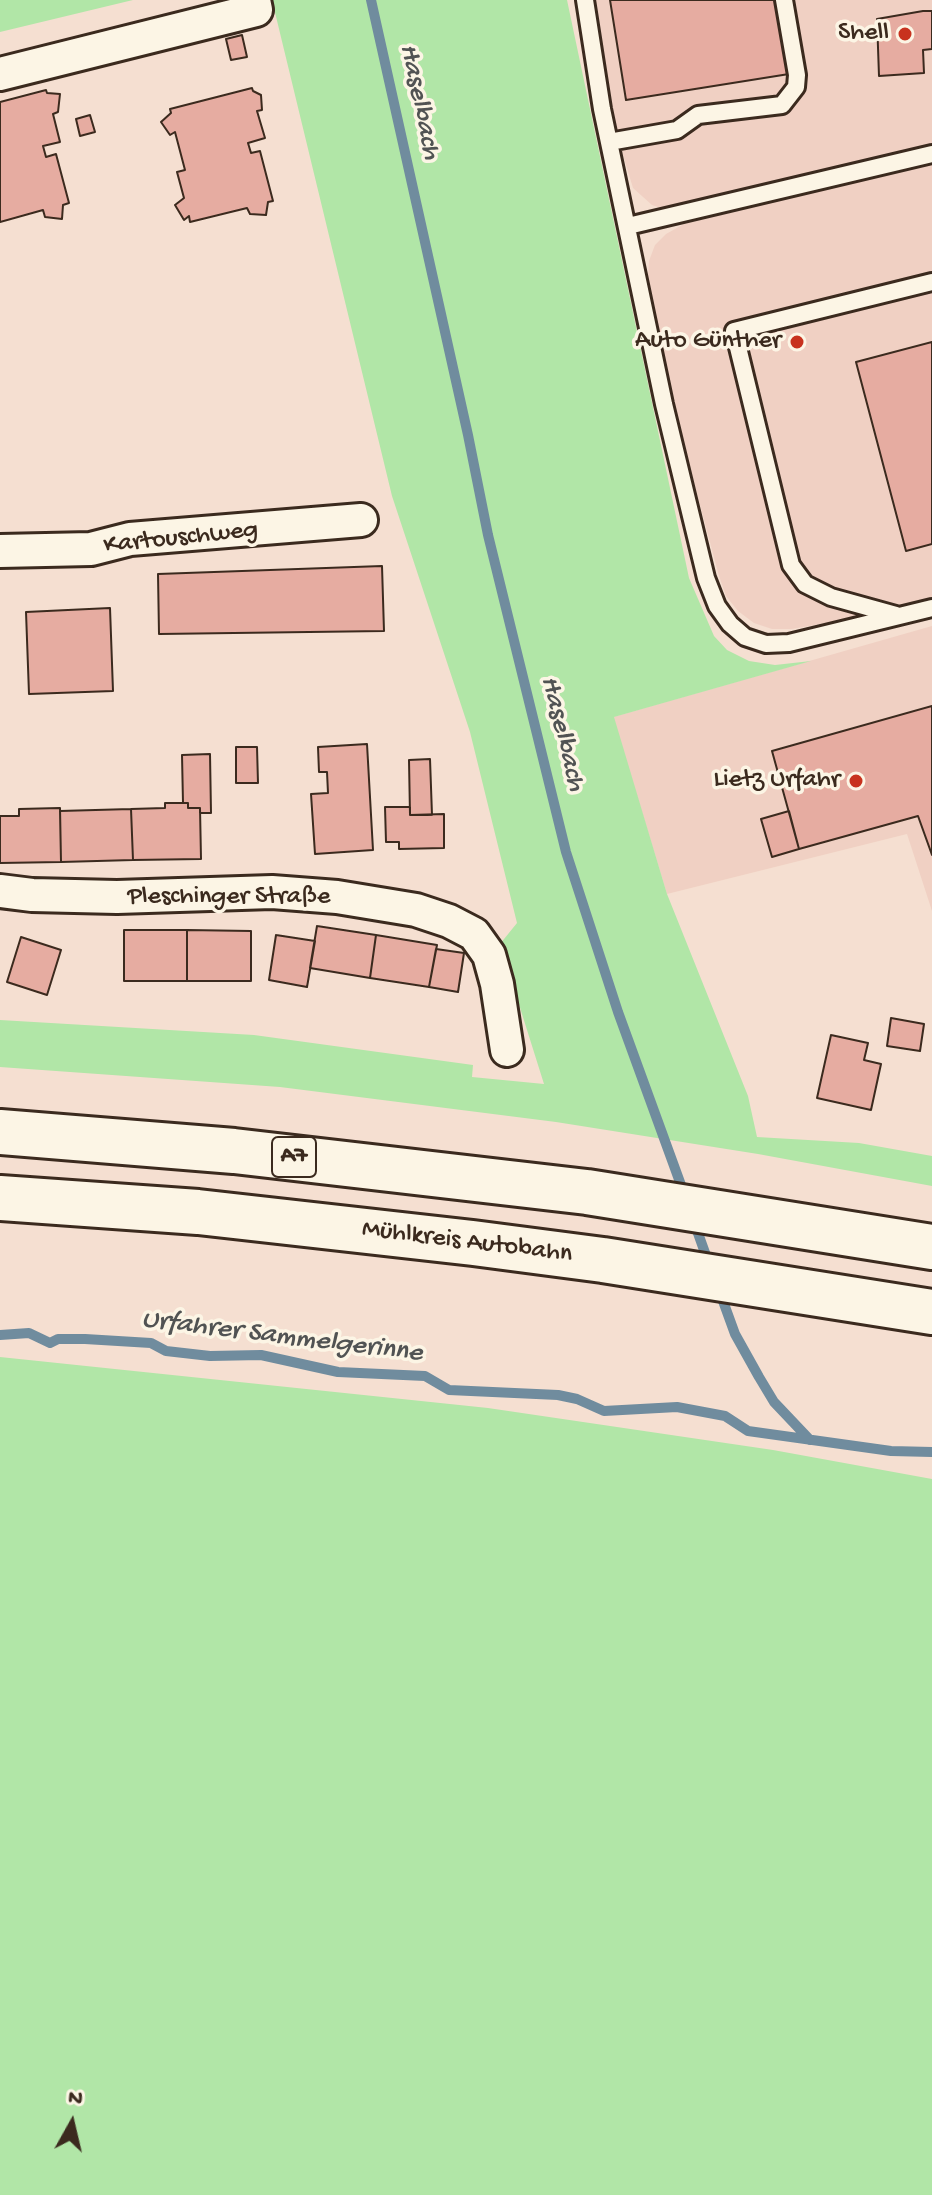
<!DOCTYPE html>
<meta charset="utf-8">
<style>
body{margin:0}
#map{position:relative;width:932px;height:2195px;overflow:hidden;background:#f5dfd1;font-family:"Gochi Hand",sans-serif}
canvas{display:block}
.north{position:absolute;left:32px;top:2083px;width:80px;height:80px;-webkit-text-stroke:6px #fcf5e5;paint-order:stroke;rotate:8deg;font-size:22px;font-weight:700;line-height:32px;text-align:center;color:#3b2a1e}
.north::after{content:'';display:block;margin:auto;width:28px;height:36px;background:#3b2a1e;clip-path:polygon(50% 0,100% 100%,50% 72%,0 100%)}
</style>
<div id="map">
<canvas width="932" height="2195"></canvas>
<div class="north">N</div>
</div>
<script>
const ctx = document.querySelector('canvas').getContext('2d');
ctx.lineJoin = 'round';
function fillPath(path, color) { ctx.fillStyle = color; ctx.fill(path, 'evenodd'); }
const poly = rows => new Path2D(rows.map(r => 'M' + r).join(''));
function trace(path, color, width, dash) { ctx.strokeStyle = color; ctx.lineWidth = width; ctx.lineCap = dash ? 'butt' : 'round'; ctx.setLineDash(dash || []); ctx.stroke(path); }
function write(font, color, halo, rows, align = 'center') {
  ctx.font = font + ' "Gochi Hand",sans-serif'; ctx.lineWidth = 7; ctx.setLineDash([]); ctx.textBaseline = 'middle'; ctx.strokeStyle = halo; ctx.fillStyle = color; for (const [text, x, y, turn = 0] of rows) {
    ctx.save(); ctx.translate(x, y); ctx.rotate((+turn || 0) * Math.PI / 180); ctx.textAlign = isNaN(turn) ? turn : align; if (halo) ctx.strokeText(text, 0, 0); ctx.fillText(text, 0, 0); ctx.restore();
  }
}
const built = poly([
 [593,0,932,0,932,144,664,209,652,205,633,188,608,106],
 [932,163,932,597,843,620,792,629,772,629,754,623,738,611,726,596,719,576,674,408,648,276,649,261,655,245,666,234,684,224],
 [932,626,932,911,907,834,667,894,613,717]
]);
const green = poly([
 [0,0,133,0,0,32],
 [272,0,567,0,689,578,714,636,727,650,749,661,775,665,811,661,614,717,667,894,748,1096,757,1137,859,1143,932,1156,932,1186,758,1154,556,1122,280,1087,0,1067,0,1020,254,1035,473,1065,472,1077,544,1084,500,944,517,923,470,732,392,496],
 [0,1357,488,1408,773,1450,932,1479,932,2195,0,2195]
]);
const stream = poly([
 [371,0,468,435,488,535,566,852,618,1012,685,1196],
 [694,1222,709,1264],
 [719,1290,735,1334,759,1377,774,1402,810,1440],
 [0,1335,29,1333,50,1343,58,1339,85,1339,151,1343,166,1351,210,1356,261,1355,338,1372,425,1376,449,1390,558,1395,577,1399,604,1411,677,1407,725,1416,748,1431,891,1451,932,1452]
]);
const building = poly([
 [610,0,777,0,789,74,626,100,610,0],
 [923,11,932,11,932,49,923,50,924,73,879,76,877,19,923,11],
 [242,35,247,57,231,60,226,39,242,35],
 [252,88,253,91,261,95,262,110,257,111,265,138,248,143,251,153,260,151,273,201,268,202,266,215,250,214,247,208,190,222,189,216,184,220,175,205,184,198,177,172,185,170,175,132,170,135,161,122,171,113,170,109,252,88],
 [46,90,47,93,60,94,58,112,53,114,60,142,43,146,46,157,56,154,69,203,63,205,62,219,45,217,43,210,0,222,0,102,46,90],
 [90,115,95,132,80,136,76,119,90,115],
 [932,342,932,544,906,551,856,362,932,342],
 [382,566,384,631,159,634,158,574,382,566],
 [110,608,113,691,29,694,26,612,110,608],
 [932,706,932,855,918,816,799,849,772,751,932,706],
 [367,744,373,850,315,854,311,794,328,793,327,772,319,772,318,747,367,744],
 [236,747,257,747,258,783,236,783,236,747],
 [210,754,211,813,200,813,200,808,188,808,188,803,183,803,182,755,210,754],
 [430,759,432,815,410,815,409,760,430,759],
 [165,803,188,803,188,808,200,808,201,859,133,860,131,809,165,808,165,803],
 [385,807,410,807,410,815,444,814,444,848,399,849,399,842,386,842,385,807],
 [60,808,61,862,0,863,0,816,19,816,19,809,60,808],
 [131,809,133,860,61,862,60,811,131,809],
 [789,811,799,849,772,857,761,819,789,811],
 [317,926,376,935,370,978,310,968,317,926],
 [124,930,187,930,187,981,124,981,124,930],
 [187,930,251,931,251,981,187,981,187,930],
 [276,935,315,941,307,987,269,980,276,935],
 [376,935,437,945,429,987,370,978,376,935],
 [21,937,61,950,47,995,7,982,21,937],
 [436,949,464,953,458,992,429,987,436,949],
 [891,1018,924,1024,920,1051,887,1046,891,1018],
 [831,1035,868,1043,864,1060,881,1064,871,1110,817,1098,831,1035]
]);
const service = poly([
 [585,0,602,109,664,404,706,578,717,606,730,624,745,637,766,644,789,643,932,608],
 [609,142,677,130,698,115,782,105,796,87,797,75,784,0],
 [628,226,932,154],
 [896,615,831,597,805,584,791,565,734,331,932,282]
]);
const minor = poly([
 [0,74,256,10,254,0],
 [0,551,91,549,130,539,361,520],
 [0,891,32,895,117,897,272,892,337,897,416,910,449,921,474,934,489,955,497,984,507,1050]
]);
const motorway = poly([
 [0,1132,234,1151,587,1192,932,1247],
 [0,1198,198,1212,473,1243,603,1260,932,1312]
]);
const markers = [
 [905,34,8,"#c8321e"],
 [797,342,8,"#c8321e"],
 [856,781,8,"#c8321e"]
];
const shields = [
 [294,1157,44]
];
const shieldNames = [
 ["A7",294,1157]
];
const poiNames = [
 ["Shell",889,34],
 ["Auto Günther",781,342],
 ["Lietz Urfahr",840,781]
];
const streetNames = [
 ["Kartouschweg",181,539,-6],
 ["Pleschinger Straße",229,898],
 ["Mühlkreis Autobahn",467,1243,7]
];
const waterNames = [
 ["Haselbach",418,102,78],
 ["Haselbach",561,734,76],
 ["Urfahrer Sammelgerinne",282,1338,7]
];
fillPath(built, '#f0d0c3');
fillPath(green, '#b1e6a7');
trace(stream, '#708c9e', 10);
fillPath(building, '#e6aca1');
trace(building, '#3b2a1e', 2);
trace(service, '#3b2a1e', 22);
trace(minor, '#3b2a1e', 38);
trace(motorway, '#3b2a1e', 50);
trace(service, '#fcf5e5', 16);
trace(minor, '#fcf5e5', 32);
trace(motorway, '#fcf5e5', 44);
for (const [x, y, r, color] of markers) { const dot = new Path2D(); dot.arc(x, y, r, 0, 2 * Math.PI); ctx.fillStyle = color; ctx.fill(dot); trace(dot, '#fcf5e5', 3); }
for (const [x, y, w] of shields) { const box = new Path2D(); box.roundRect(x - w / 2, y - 20, w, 40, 6); ctx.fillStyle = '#fcf5e5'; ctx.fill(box); trace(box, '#3b2a1e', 2); }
write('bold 24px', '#3b2a1e', null, shieldNames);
write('26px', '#3b2a1e', '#fcf5e5', poiNames, 'right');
write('26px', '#3b2a1e', '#fcf5e5', streetNames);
write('italic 28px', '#515353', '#fcf5e5', waterNames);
</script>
